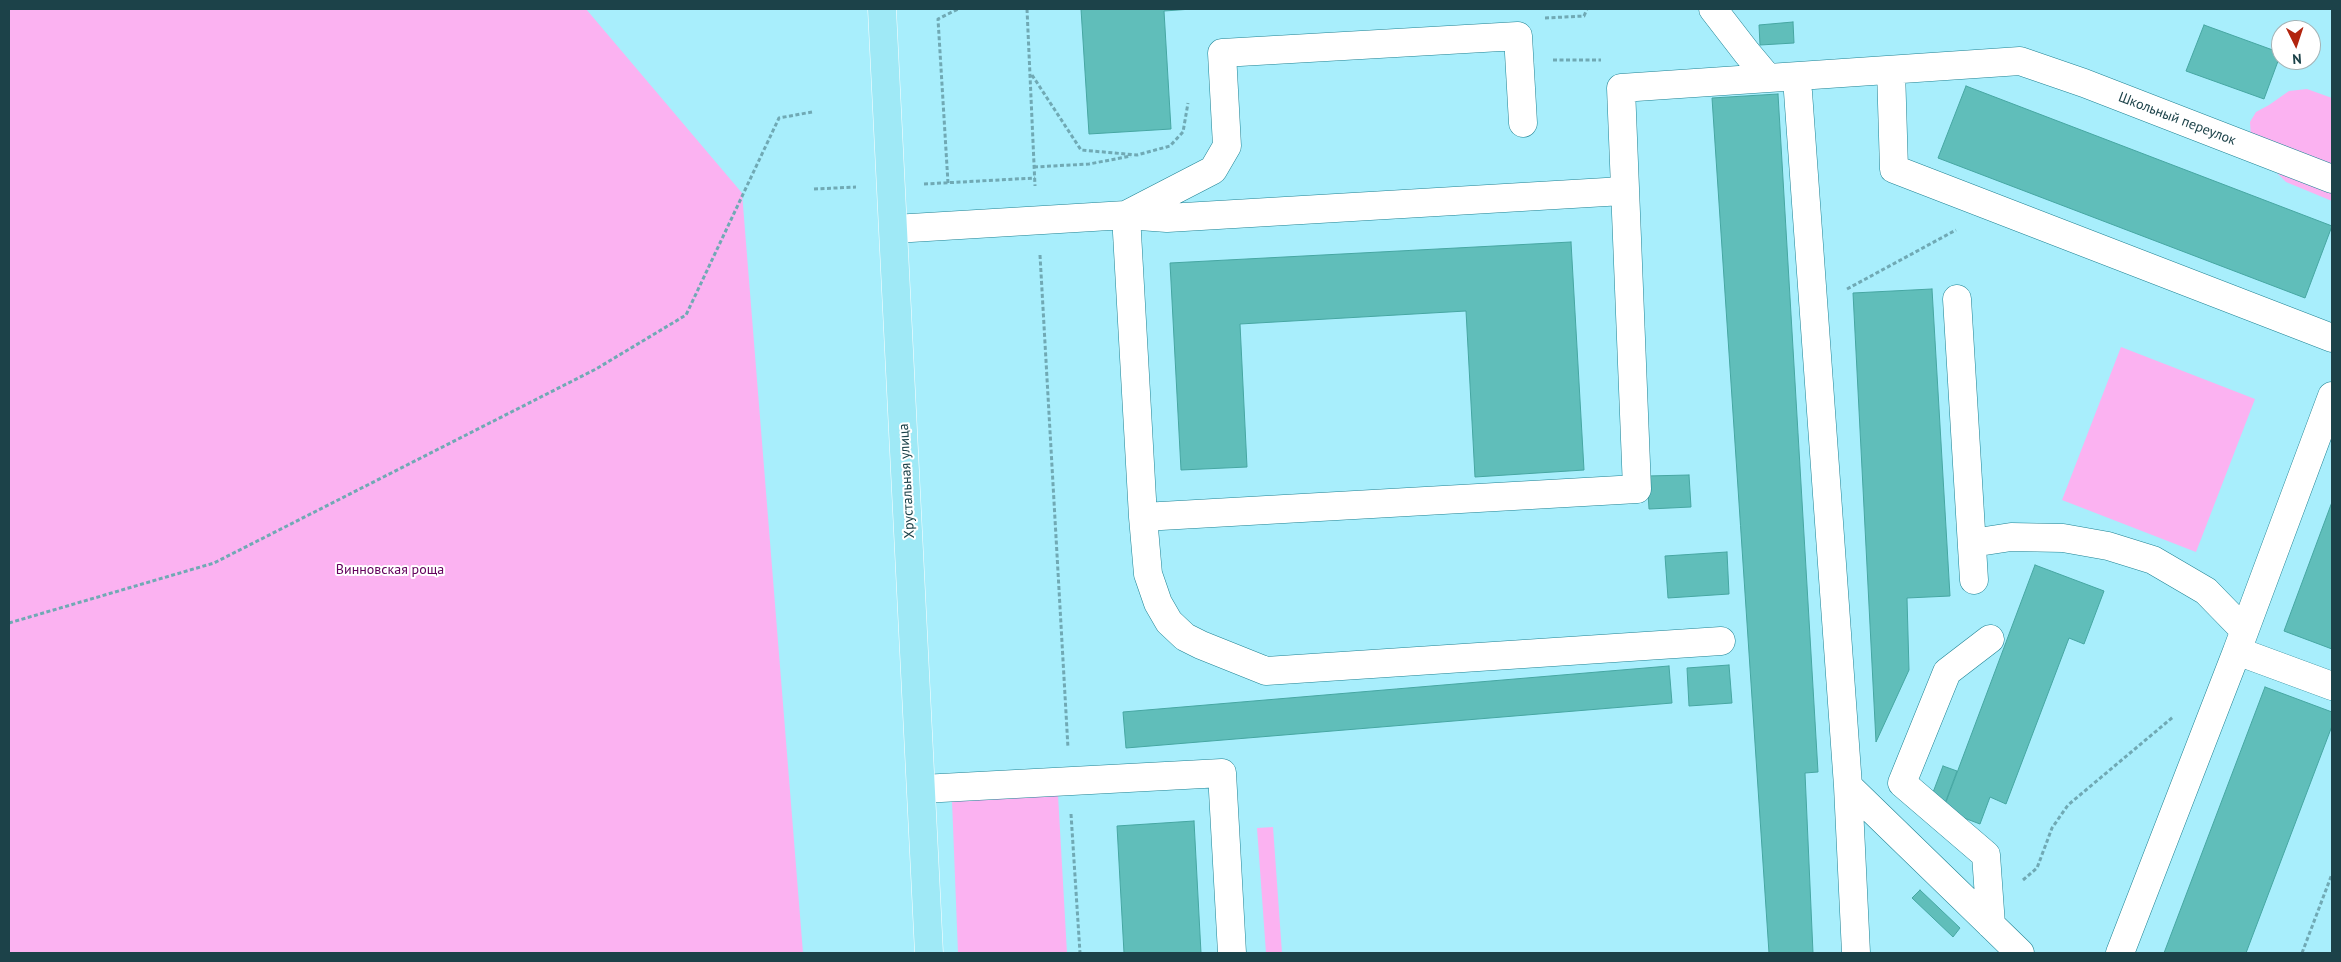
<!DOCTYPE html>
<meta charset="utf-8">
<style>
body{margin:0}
#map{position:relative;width:2341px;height:962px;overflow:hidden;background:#a8eefc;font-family:"PT Sans",sans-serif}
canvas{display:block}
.frame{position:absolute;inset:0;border:10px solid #1c4249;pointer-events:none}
.north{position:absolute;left:2271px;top:20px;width:50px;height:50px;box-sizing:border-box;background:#fff;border:1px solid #a4b3b6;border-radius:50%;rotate:176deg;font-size:14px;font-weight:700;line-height:20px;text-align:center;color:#1c4249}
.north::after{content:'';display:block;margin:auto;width:18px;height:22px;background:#b2250f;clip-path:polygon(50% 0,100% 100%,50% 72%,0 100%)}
</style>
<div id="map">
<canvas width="2341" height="962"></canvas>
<div class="frame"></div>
<div class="north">N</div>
</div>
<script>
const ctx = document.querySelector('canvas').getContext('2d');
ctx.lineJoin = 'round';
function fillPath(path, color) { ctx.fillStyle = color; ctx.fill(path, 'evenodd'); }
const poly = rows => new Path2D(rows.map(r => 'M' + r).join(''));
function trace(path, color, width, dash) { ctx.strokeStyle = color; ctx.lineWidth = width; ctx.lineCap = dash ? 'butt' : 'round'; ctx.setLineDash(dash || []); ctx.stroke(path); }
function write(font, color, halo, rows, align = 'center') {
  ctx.font = font + ' "PT Sans",sans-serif'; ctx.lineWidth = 4; ctx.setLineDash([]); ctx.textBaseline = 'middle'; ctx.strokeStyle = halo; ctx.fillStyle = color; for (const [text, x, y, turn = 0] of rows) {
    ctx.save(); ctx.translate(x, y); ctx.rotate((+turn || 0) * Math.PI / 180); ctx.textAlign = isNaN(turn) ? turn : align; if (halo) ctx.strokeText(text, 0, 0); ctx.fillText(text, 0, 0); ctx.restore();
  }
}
const green = poly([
 [9,9,586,9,742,193,803,953,9,953],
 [2307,89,2332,98,2332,201,2286,182,2261,157,2251,138,2250,122,2256,112,2269,105,2289,91],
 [2121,347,2255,399,2196,552,2062,500],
 [1058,795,1067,953,958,953,952,801],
 [1273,827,1282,953,1266,953,1257,828]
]);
const building = poly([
 [1081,9,1192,9,1164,11,1171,129,1089,134,1081,9],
 [1793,22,1794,43,1760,45,1759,25,1793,22],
 [2204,25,2281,53,2264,99,2186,71,2204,25],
 [1966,86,2332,226,2305,298,1938,158,1966,86],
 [1778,94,1818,772,1805,773,1813,953,1769,953,1712,98,1778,94],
 [1571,242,1584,470,1475,477,1466,311,1240,324,1247,467,1181,470,1170,263,1571,242],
 [1932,289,1950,596,1907,598,1909,670,1876,742,1853,293,1932,289],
 [1689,475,1691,507,1649,509,1647,476,1689,475],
 [2332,502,2332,649,2284,631,2332,502],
 [1727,552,1729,594,1668,598,1665,556,1727,552],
 [2035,565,2104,591,2084,644,2069,638,2006,804,1990,797,1980,824,1943,810,2035,565],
 [1729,665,1732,703,1689,706,1687,668,1729,665],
 [1669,666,1672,703,1126,748,1123,712,1669,666],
 [2265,687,2332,712,2332,726,2246,953,2164,953,2265,687],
 [1943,766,1957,771,1944,806,1932,795,1943,766],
 [1194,821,1201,953,1124,953,1117,826,1194,821],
 [1920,890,1960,928,1953,937,1912,898,1920,890]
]);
const path = poly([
 [1027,9,1035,186],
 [1545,18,1584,16,1587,9],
 [1553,60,1601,60],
 [1032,75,1081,150,1137,155,1170,146,1183,132,1188,103],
 [1034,167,1089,164,1131,156],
 [948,183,938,19,958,9],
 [924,184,1035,178],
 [814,189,856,187],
 [1040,255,1068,748],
 [1847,289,1956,230],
 [9,623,214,563,596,369,686,315,779,118,812,112],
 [1071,814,1080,953],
 [2023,880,2037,868,2052,828,2068,805,2173,717],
 [2302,953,2332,874]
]);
const minor = poly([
 [1713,9,1747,53,1768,78],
 [1891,70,1894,169,2332,338],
 [1798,92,1848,786,1856,953],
 [1523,123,1518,36,1222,53,1227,146,1213,170,1126,215,1143,517,1637,489,1621,88,2020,61,2084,83,2332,179],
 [894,229,1126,215,1167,218,1623,191],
 [1957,299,1974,580],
 [2332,396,2237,651,2332,686],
 [1143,517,1148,574,1158,603,1169,622,1185,637,1201,645,1266,671,1721,641],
 [1972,543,2011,537,2063,538,2108,546,2153,560,2206,591,2244,630],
 [1990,639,1947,672,1902,783,1986,855,1991,925],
 [1848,786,2020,953],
 [922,789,1222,773,1232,953],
 [2120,953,2237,651]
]);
const major = poly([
 [882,9,929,953]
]);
const streetNames = [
 ["Школьный переулок",2177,119,21],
 ["Хрустальная улица",907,481,-93]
];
const parkNames = [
 ["Винновская роща",390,570]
];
fillPath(green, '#fbb2f1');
fillPath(building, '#60beba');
trace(building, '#46a6a2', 1);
trace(minor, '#1e8293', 29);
trace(major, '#fff', 29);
trace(path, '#70a9b4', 3, [4, 2.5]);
trace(minor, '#fff', 28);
trace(major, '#9fe9f6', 28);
write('14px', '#1c4249', '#fff', streetNames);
write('14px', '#62005c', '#fff', parkNames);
</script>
